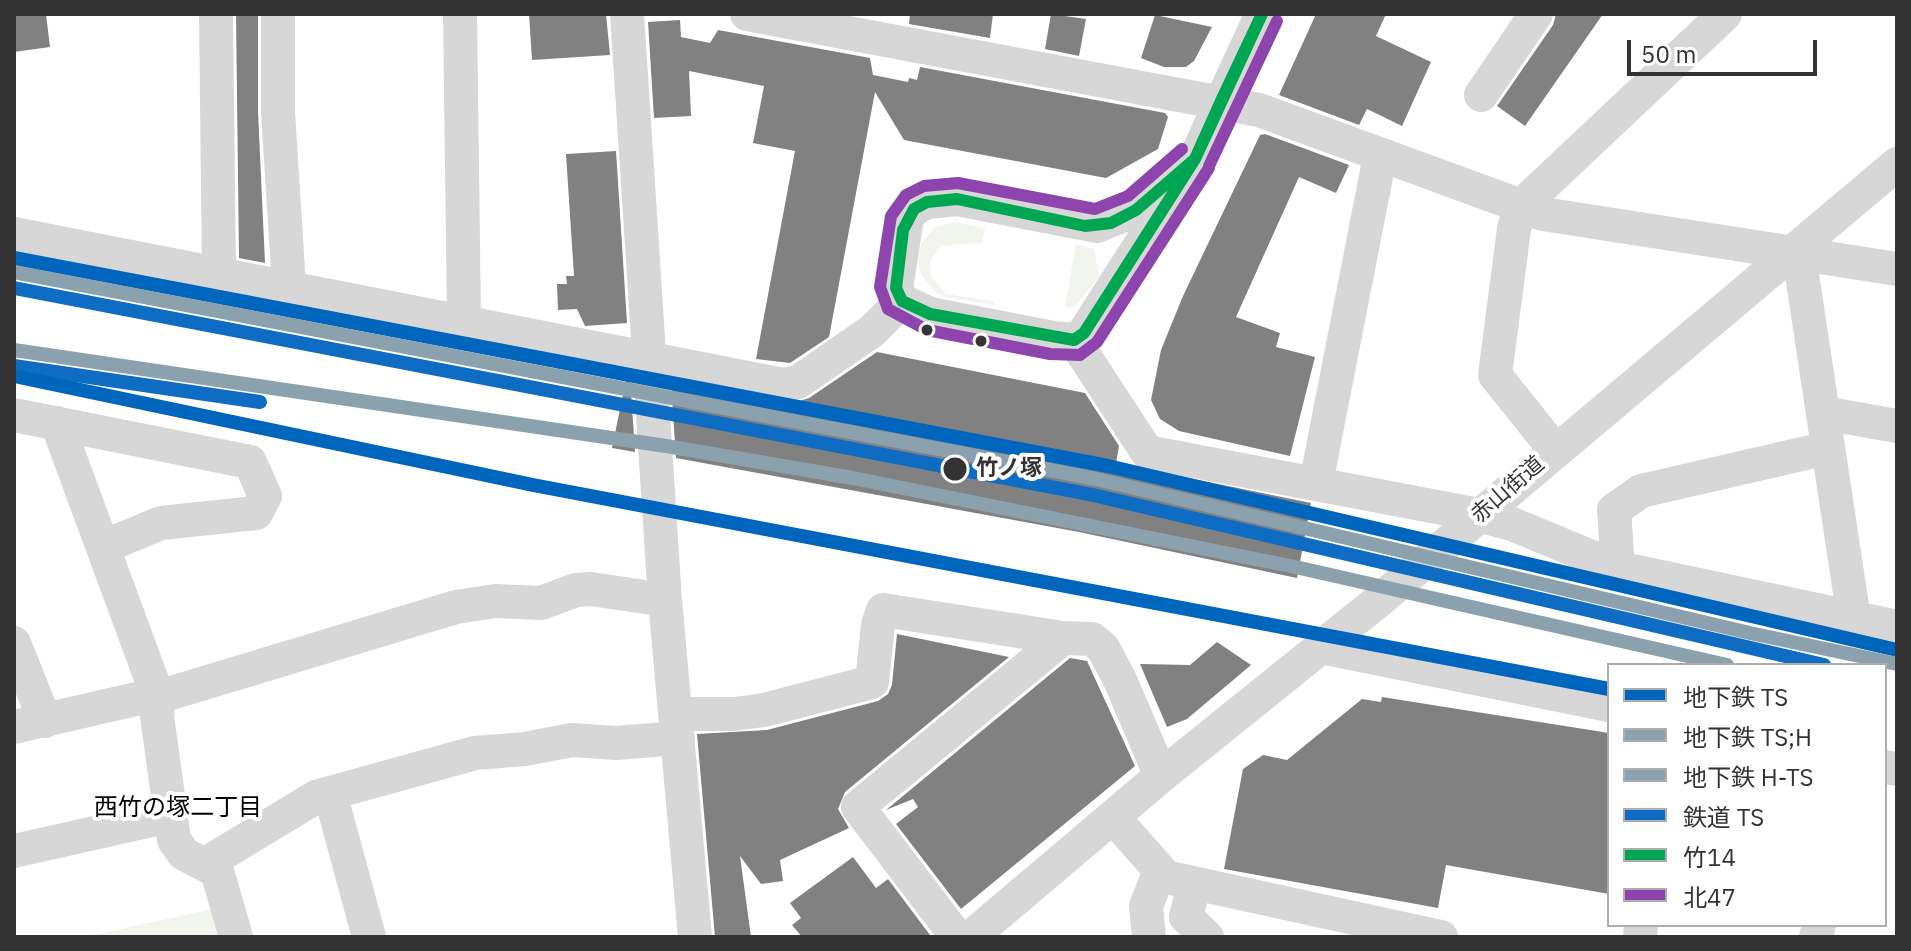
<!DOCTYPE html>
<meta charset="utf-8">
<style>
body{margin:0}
#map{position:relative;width:1911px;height:951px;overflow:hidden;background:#fff;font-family:"IBM Plex Sans","Noto Sans JP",sans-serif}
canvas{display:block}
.frame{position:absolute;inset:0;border:16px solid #333;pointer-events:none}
.legend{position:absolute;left:1607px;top:663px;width:280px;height:264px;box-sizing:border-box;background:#fff;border:2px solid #adadad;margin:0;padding:10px 14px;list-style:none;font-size:24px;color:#333}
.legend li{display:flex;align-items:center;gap:16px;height:40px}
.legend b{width:40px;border:2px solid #adadad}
.scale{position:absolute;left:1627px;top:40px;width:190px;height:36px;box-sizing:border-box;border:4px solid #333;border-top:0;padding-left:10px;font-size:24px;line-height:28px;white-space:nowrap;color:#333;-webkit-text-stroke:6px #fff;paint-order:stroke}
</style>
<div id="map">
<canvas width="1911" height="951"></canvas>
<div class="frame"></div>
<ul class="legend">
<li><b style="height:10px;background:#0065bd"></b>地下鉄 TS</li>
<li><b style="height:10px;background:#8ba2ae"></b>地下鉄 TS;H</li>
<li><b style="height:10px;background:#8ba2ae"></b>地下鉄 H-TS</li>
<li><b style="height:10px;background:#0f6cc3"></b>鉄道 TS</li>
<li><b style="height:10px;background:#00a651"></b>竹14</li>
<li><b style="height:10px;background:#8e44ad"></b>北47</li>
</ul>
<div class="scale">50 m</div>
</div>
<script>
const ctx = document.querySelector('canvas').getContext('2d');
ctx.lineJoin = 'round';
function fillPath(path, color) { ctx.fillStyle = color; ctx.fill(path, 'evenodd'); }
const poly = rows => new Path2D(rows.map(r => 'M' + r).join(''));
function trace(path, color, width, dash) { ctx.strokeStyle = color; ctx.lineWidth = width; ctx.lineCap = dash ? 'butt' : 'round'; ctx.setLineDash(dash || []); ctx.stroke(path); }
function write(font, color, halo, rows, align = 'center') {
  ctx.font = font + ' "IBM Plex Sans","Noto Sans JP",sans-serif'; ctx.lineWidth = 8; ctx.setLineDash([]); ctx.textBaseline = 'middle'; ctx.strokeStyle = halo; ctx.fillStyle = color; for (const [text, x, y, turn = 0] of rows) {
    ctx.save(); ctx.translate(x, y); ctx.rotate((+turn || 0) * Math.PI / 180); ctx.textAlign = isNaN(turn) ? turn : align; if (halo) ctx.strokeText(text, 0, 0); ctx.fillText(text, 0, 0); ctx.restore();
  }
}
const green = poly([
 [955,222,985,228,982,243,941,246,930,261,931,276,946,294,994,301,995,305,946,297,936,293,921,274,918,263,921,243,936,227],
 [1076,244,1094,249,1099,277,1073,308,1065,307],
 [213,909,221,937,83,937]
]);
const building = poly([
 [14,14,46,14,50,47,14,52],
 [236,14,258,14,258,112,265,263,239,258],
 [529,14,606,14,610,55,532,60],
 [910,14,993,14,990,38,909,24],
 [1051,14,1086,19,1079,56,1045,49],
 [1316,14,1386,14,1376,36,1431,62,1402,126,1367,109,1359,125,1279,95],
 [1556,14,1603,14,1525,126,1497,106,1553,25],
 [1155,15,1212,27,1194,61,1186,67,1164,67,1141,58],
 [680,20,681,37,710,43,718,30,870,58,873,75,908,82,909,78,917,80,920,67,1165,113,1168,117,1158,149,1106,178,904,140,875,92,829,337,790,363,756,359,795,151,753,143,764,86,689,71,691,116,654,118,648,22],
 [1265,134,1349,165,1336,193,1299,177,1236,317,1280,333,1276,347,1315,357,1290,456,1179,431,1160,419,1151,400,1161,350,1183,296,1260,135],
 [616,151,627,323,585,326,577,309,558,310,557,284,567,284,566,276,574,276,566,154],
 [877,352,1085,393,1119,446,1116,463,1311,503,1297,578,1079,532,676,458,671,383,787,405,809,398],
 [627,375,630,375,635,452,612,448],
 [897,634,1009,657,845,792,838,809,849,828,780,860,783,881,761,884,740,856,751,937,715,937,697,734,767,730,878,701,888,694,892,685],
 [1217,642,1251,665,1187,719,1167,727,1140,664,1190,665],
 [1070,658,1087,661,1135,766,961,909,896,824,918,807,913,799,886,810],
 [1382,697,1609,733,1609,894,1446,865,1438,908,1224,869,1243,769,1263,755,1287,760,1362,699,1381,702],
 [853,857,876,888,888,879,930,935,802,937,792,925,801,918,790,903]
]);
const minor = poly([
 [216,14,219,273],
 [278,14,278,112,289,286],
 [460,14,464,321],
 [627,14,665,600,695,937],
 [747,14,1259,110,1543,214,1897,269],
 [1481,95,1536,14],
 [1195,159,1136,210,1097,226,957,199,927,202,914,209,907,218,896,288,902,301,930,314,1053,338,1074,340,1084,333,1195,159,1262,14],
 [14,234,783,385,798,382,872,331,902,301],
 [1799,255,1854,619],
 [1074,340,1147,452,1479,515,1512,524,1618,568,1897,627],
 [1823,413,1897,426],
 [14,415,250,462,265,496,256,513,161,523,103,547],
 [57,423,158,697,157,716,174,840,184,854,217,871,236,937],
 [1555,450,1495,375,1514,229,1520,207,1725,14],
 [1316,483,1380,156],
 [1618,568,1614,510,1641,491,1828,448],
 [14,643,45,721],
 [1321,647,1609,705],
 [676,714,734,714,764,710,872,682,878,625,883,610,1063,638,1092,639,1103,648,1120,680,1161,776],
 [14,727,136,699,158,697,456,607,495,601,541,603,576,590,591,589,665,600],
 [1885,767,1897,769],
 [330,793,369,937],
 [1113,817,1166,877,1441,937],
 [14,851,170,816],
 [207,863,316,797,475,753,525,749,572,740,616,743,678,738],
 [1194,885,1186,917,1207,937],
 [957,937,858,807,1063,638],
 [971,937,1161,776,1382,598,1897,164],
 [1149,937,1146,906,1159,873],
 [1640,937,1641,925],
 [1816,937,1819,925]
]);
const bus1 = poly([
 [1262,14,1195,159,1221,101,1262,14],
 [1195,159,1084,333,1074,340,930,314,902,301,896,288,903,230,914,209,927,202,957,199,1085,226,1111,223,1136,210,1195,159]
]);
const bus2 = poly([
 [1182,149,1128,196,1095,209,958,183,924,186,906,195,891,216,880,287,888,309,927,330,1050,354,1080,355,1097,342,1209,168],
 [1209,166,1277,21]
]);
const rail1 = poly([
 [14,288,1093,495,1824,665],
 [14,366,260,402]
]);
const metro1 = poly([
 [14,258,1108,466,1897,650],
 [14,376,533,485,1609,689]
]);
const metro2 = poly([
 [14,272,1096,479,1750,633,1897,664]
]);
const metro3 = poly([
 [14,350,666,446,853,478,1300,568,1727,665]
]);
const markers = [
 [927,330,7,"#333"],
 [981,341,7,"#333"],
 [955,469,13,"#333"]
];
const stopNames = [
 ["竹ノ塚",976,469]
];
const streetNames = [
 ["赤山街道",1508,490,-41]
];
const neighbourhoodNames = [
 ["西竹の塚二丁目",178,808]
];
fillPath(green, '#f1f5ed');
fillPath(building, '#818181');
trace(minor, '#d7d7d7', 34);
trace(bus1, '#00a651', 12);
trace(bus2, '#8e44ad', 12);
trace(rail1, '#0f6cc3', 14);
trace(metro1, '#0065bd', 14);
trace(metro2, '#8ba2ae', 14);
trace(metro3, '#8ba2ae', 14);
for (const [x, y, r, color] of markers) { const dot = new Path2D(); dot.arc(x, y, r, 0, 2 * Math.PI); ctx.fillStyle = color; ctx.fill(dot); trace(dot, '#fff', 3); }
write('bold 22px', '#333', '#fff', stopNames, 'left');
write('22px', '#333', '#fff', streetNames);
write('24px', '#000', '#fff', neighbourhoodNames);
</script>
